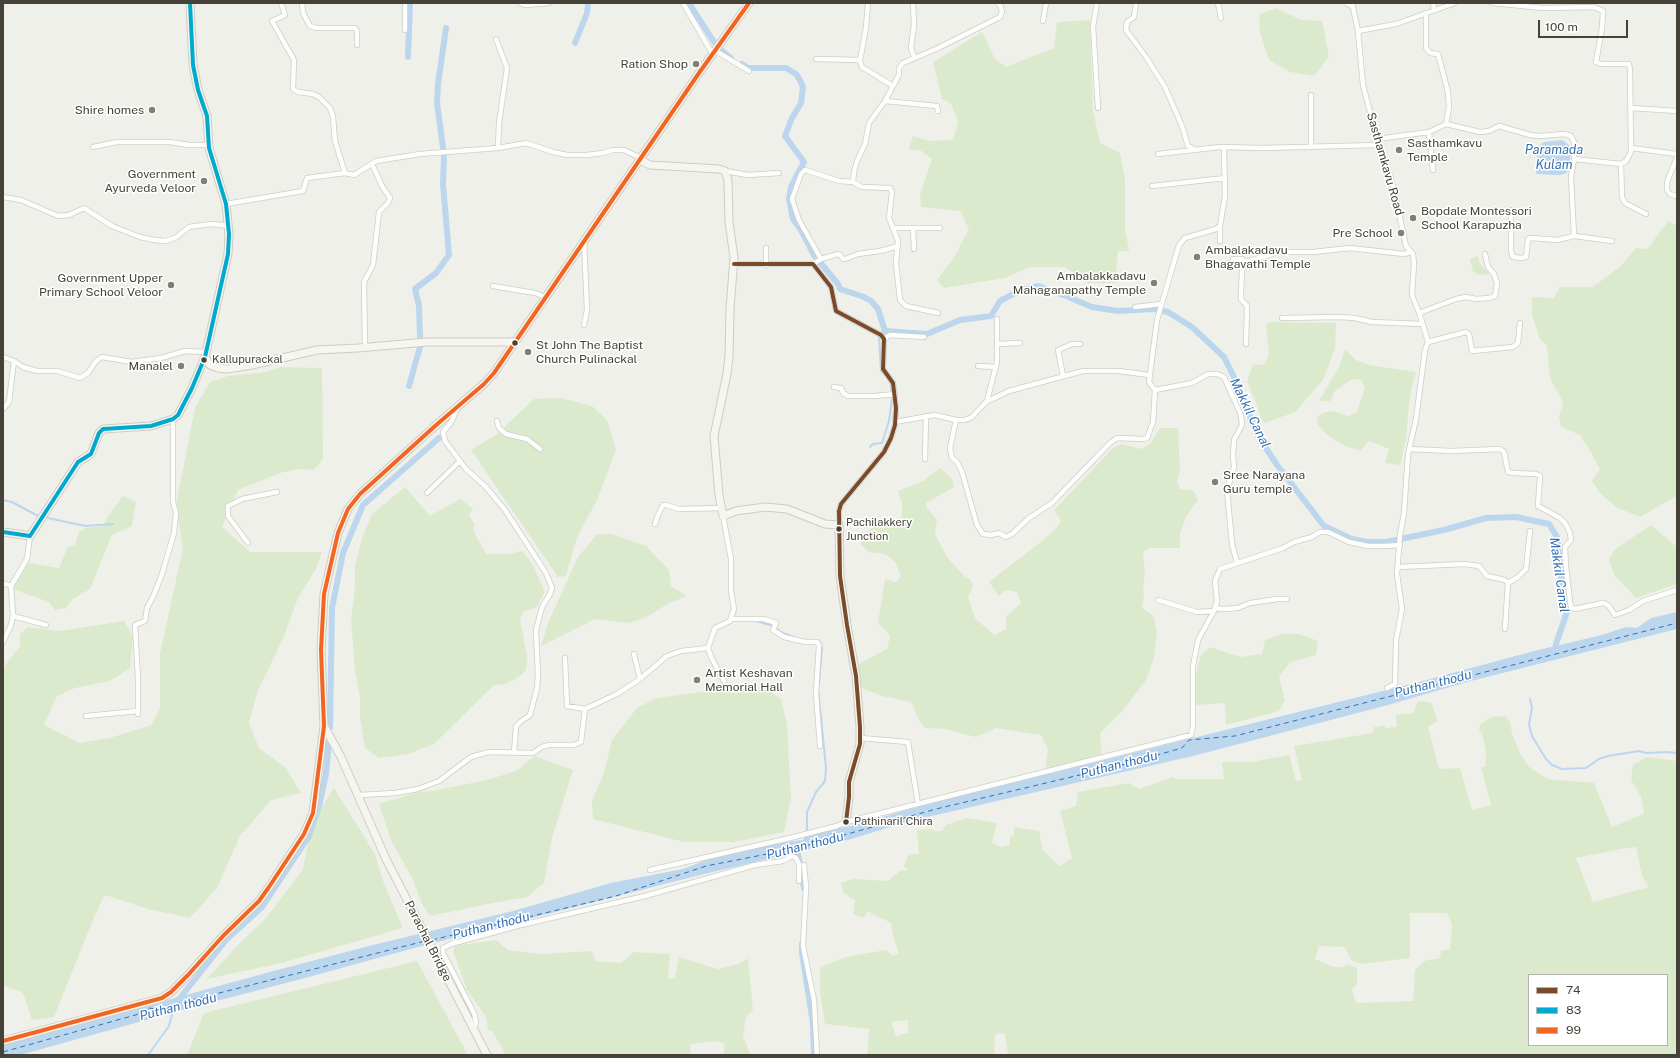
<!DOCTYPE html>
<style>
body{margin:0}
#map{position:relative;width:1680px;height:1058px;overflow:hidden;background:#f0f0eb;font-family:"Public Sans",sans-serif}
canvas{display:block}
.frame{position:absolute;inset:0;border:4px solid #474237;pointer-events:none}
.legend{position:absolute;left:1528px;top:974px;width:140px;height:72px;box-sizing:border-box;background:#fff;border:1px solid #b5b3af;margin:0;padding:5px 7px;list-style:none;font-size:12px;color:#474237}
.legend li{display:flex;align-items:center;gap:8px;height:20px}
.legend b{width:20px;border:1px solid #b5b3af}
.scale{position:absolute;left:1538px;top:20px;width:90px;height:18px;box-sizing:border-box;border:2px solid #474237;border-top:0;padding-left:5px;font-size:12px;line-height:14px;white-space:nowrap;color:#474237;-webkit-text-stroke:3px #fff;paint-order:stroke}
</style>
<div id="map">
<canvas width="1680" height="1058"></canvas>
<div class="frame"></div>
<ul class="legend">
<li><b style="height:5px;background:#7a4b2a"></b>74</li>
<li><b style="height:5px;background:#00a9ce"></b>83</li>
<li><b style="height:5px;background:#f26522"></b>99</li>
</ul>
<div class="scale">100 m</div>
</div>
<script>
const ctx = document.querySelector('canvas').getContext('2d');
ctx.lineJoin = 'round';
function fillPath(path, color) { ctx.fillStyle = color; ctx.fill(path, 'evenodd'); }
const poly = rows => new Path2D(rows.map(r => 'M' + r).join(''));
function trace(path, color, width, dash) { ctx.strokeStyle = color; ctx.lineWidth = width; ctx.lineCap = dash ? 'butt' : 'round'; ctx.setLineDash(dash || []); ctx.stroke(path); }
function write(font, color, halo, rows, align = 'center') {
  ctx.font = font + ' "Public Sans",sans-serif'; ctx.lineWidth = 3; ctx.setLineDash([]); ctx.textBaseline = 'middle'; ctx.strokeStyle = halo; ctx.fillStyle = color; for (const [text, x, y, turn = 0] of rows) {
    ctx.save(); ctx.translate(x, y); ctx.rotate((+turn || 0) * Math.PI / 180); ctx.textAlign = isNaN(turn) ? turn : align; if (halo) ctx.strokeText(text, 0, 0); ctx.fillText(text, 0, 0); ctx.restore();
  }
}
const green = poly([
 [1276,8,1301,20,1322,21,1329,57,1314,76,1290,72,1269,60,1260,33,1259,15],
 [1090,20,1093,111,1100,143,1120,153,1125,180,1125,228,1129,251,1118,251,1115,283,1088,283,1065,267,1030,267,1005,278,944,288,937,280,953,259,969,229,960,211,921,207,920,194,932,159,920,150,909,150,913,136,930,141,953,140,958,122,951,104,942,99,933,62,982,32,995,59,1006,67,1054,48,1057,22],
 [1669,221,1677,226,1677,496,1640,517,1616,507,1600,493,1592,481,1600,469,1592,454,1580,435,1561,427,1559,417,1563,402,1550,378,1547,346,1540,339,1532,315,1532,297,1554,298,1560,287,1593,287,1622,265,1636,248,1648,249,1661,230],
 [1478,256,1480,263,1489,274,1479,275,1473,272,1470,259],
 [1270,322,1336,323,1335,349,1323,380,1295,412,1265,423,1261,419,1255,400,1247,382,1253,364,1264,365,1269,354,1266,325],
 [1345,349,1356,360,1369,365,1416,372,1410,394,1406,439,1400,465,1385,463,1389,449,1369,441,1360,451,1341,444,1326,434,1318,425,1317,418,1322,413,1332,411,1348,416,1357,412,1365,387,1360,379,1350,380,1335,391,1330,401,1319,401,1340,365],
 [281,367,322,368,323,459,314,470,301,469,283,472,238,490,222,527,250,552,322,552,316,569,298,598,284,636,257,693,249,723,259,748,286,768,301,793,271,800,240,836,217,888,190,918,148,909,105,895,95,915,54,1017,32,1020,23,993,3,985,3,668,20,646,20,634,28,627,60,631,124,621,133,636,130,668,110,681,75,688,57,696,44,725,79,743,110,738,151,725,160,708,160,653,183,548,176,505,195,408,210,382,228,376,266,372],
 [561,398,592,406,607,420,616,450,597,500,577,537,566,576,558,577,471,450,497,434,534,399],
 [1160,428,1178,428,1180,470,1177,483,1181,489,1193,490,1198,500,1186,516,1180,534,1180,548,1149,548,1143,552,1145,574,1143,585,1144,594,1142,608,1153,615,1157,631,1154,658,1146,680,1124,709,1100,733,1102,755,1045,769,1048,750,1041,735,996,728,976,737,944,729,925,728,919,720,911,702,882,696,862,688,857,665,887,649,890,636,878,623,885,579,896,582,901,576,895,562,885,554,869,552,860,544,861,536,875,526,902,519,902,504,898,491,923,481,940,468,952,478,954,487,926,503,927,508,937,520,935,534,947,557,964,576,970,579,973,587,968,597,975,618,994,635,1006,629,1006,617,1021,603,1017,592,1006,590,999,596,989,582,1047,537,1061,522,1054,510,1113,448,1121,444,1142,449,1151,443],
 [405,487,430,516,460,499,473,509,469,515,475,524,473,530,486,554,507,554,523,551,533,565,545,592,536,608,524,611,520,618,527,657,526,670,519,677,505,684,494,685,434,744,408,754,379,758,365,748,360,719,360,697,355,670,351,620,355,587,355,565,362,538,372,514],
 [123,496,136,502,132,526,112,535,90,589,73,599,66,608,55,610,49,602,15,590,14,586,28,563,59,568,68,546,75,546,79,532,85,528,103,526,109,515],
 [1651,525,1677,547,1677,584,1636,598,1614,575,1609,559,1614,550],
 [597,534,612,534,646,546,669,570,671,586,687,596,669,603,645,618,628,623,595,619,541,646,548,623,578,557],
 [1282,634,1299,634,1318,641,1316,655,1290,662,1279,677,1285,700,1279,711,1226,725,1225,703,1196,705,1196,674,1201,655,1210,647,1240,657,1262,654,1265,640],
 [767,689,781,699,787,724,791,798,784,832,735,842,684,842,593,819,592,800,603,776,612,740,637,708,657,698,701,692],
 [1418,701,1431,702,1438,721,1428,727,1439,769,1460,768,1472,810,1491,805,1481,767,1485,767,1486,752,1482,734,1479,730,1480,724,1492,717,1506,716,1510,722,1512,734,1521,755,1529,767,1548,779,1594,783,1612,827,1644,814,1641,797,1631,780,1633,765,1647,757,1677,761,1677,1055,1008,1055,1005,1034,999,1033,995,1035,994,1055,867,1055,869,1029,825,1024,820,992,820,967,846,957,886,950,893,956,899,953,893,936,891,923,867,911,864,918,853,914,855,901,843,892,841,883,854,879,888,881,901,870,906,871,907,869,904,866,909,854,919,854,917,830,932,829,935,831,942,831,946,825,966,818,997,823,992,843,1001,847,1010,845,1010,837,1014,835,1014,827,1039,831,1043,850,1060,866,1072,858,1060,811,1076,806,1078,792,1129,783,1139,789,1173,777,1176,779,1224,779,1222,762,1251,762,1289,755,1296,781,1302,780,1294,746,1373,733,1374,727,1384,725,1386,728,1397,727,1396,715,1413,713],
 [1636,847,1642,876,1649,887,1593,902,1576,858,1621,849],
 [1410,913,1447,913,1452,924,1450,949,1441,951,1440,958,1424,961,1415,970,1413,1001,1356,1003,1352,989,1357,984,1357,968,1346,964,1343,967,1334,967,1315,959,1319,946,1345,947,1351,960,1362,964,1410,958],
 [1529,975,1667,975,1667,1045,1529,1045],
 [908,1020,908,1033,896,1036,891,1022],
 [535,756,573,770,552,838,544,883,527,897,493,903,430,916,423,906,412,878,391,840,379,804,418,792,432,791,487,780,516,771],
 [334,788,375,854,384,884,403,928,281,963,207,979,235,948,266,918,303,869,312,822],
 [496,940,508,950,540,954,592,951,596,961,621,963,634,952,670,954,668,979,675,978,679,957,718,969,739,964,748,958,753,1010,746,1017,743,1036,750,1054,754,1055,723,1055,725,1044,716,1041,690,1044,691,1055,506,1055,492,1031,488,1030,486,1017,467,990,453,951,455,946],
 [417,961,468,1055,187,1055,204,1013]
]);
const water = poly([
 [1562,140,1569,145,1571,154,1567,173,1560,175,1536,174,1536,161,1539,146,1544,142],
 [1677,612,1677,629,1467,682,1388,705,1193,756,910,821,848,840,700,875,418,947,294,981,193,1007,20,1055,3,1055,3,1045,266,973,369,946,513,911,611,883,683,869,709,859,772,843,781,839,784,842,803,840,806,834,851,826,927,804,1419,682,1534,651,1602,635,1626,627,1637,628,1651,618]
]);
const stream = poly([
 [885,331,881,332,879,337,881,371,885,375],
 [870,447,873,444,882,443,889,421,892,399,891,385,888,379],
 [3,500,12,502,38,516],
 [48,518,85,526,113,524],
 [756,621,770,625,783,633,796,638],
 [804,640,820,642,822,647,819,684],
 [1530,699,1532,708,1529,724,1532,736,1546,759,1552,765,1562,769,1586,768,1599,759,1608,756,1639,751,1647,753,1667,752,1677,753],
 [807,832,807,812,816,792,825,781,826,768,818,688],
 [148,1055,169,1026,173,1011]
]);
const canal = poly([
 [689,3,714,42],
 [575,43,587,13,588,3],
 [721,50,731,58],
 [408,57,410,3],
 [742,64,748,68,786,68,796,74,800,80,803,87,801,103,792,118,785,136,804,162,791,187,789,199,793,219,801,230,814,255,838,284,840,289,864,297,871,301,878,309,885,331,927,334,960,320,991,316,1000,301,1019,291,1038,286,1066,296,1092,307,1118,311,1154,309,1168,312,1192,327,1224,357,1234,377,1258,436,1277,465,1324,526,1352,539,1367,542,1386,542,1444,530,1486,518,1516,517,1549,524,1557,537,1562,588,1567,612,1556,644,1554,654],
 [443,148,437,103,438,84,446,28],
 [420,337,419,306,415,289,436,273,449,255,443,184,444,157],
 [409,386,420,347],
 [330,727,332,608,343,553,363,505,439,438],
 [797,849,804,888],
 [802,944,802,953,813,1023,814,1055],
 [176,1003,227,939,262,907,309,836,319,806,326,774,329,742]
]);
const ferry = poly([
 [432,940,616,896,706,866,798,848,936,809,1122,765,1182,748,1189,740,1235,736,1677,623],
 [3,1052,146,1012,149,1008,156,1009,425,941]
]);
const street = poly([
 [281,3,285,15,272,21,294,60,293,89,298,92,313,94,319,97,330,108,333,117,335,141,345,173],
 [302,3,303,13,310,26,316,28,355,28,357,31,357,45],
 [405,3,405,30],
 [520,3,525,5,549,3],
 [683,3,712,53],
 [868,3,866,27,860,61,862,67,893,86],
 [913,3,914,25,911,48,914,57],
 [1097,3,1093,26,1098,108],
 [1136,3,1134,17,1127,22,1126,30,1146,57,1165,87,1182,126,1188,146,1194,149],
 [1218,3,1221,18],
 [1346,3,1352,6],
 [1352,3,1358,31,1363,85,1377,139,1377,145,1390,176,1394,190,1406,246,1413,254,1414,264,1412,295,1420,315,1428,342,1425,350,1416,419,1408,454,1404,513,1400,535,1397,574,1402,609,1396,641,1395,684,1387,688],
 [1433,3,1434,9],
 [1426,13,1426,48,1430,53,1438,54,1448,92,1449,107,1446,124],
 [1043,21,1046,3],
 [1358,31,1396,24,1455,3],
 [496,39,507,68,499,123,498,148],
 [714,50,749,71],
 [816,59,860,60],
 [1311,95,1311,147],
 [885,101,937,106,938,111],
 [1631,108,1677,111],
 [1429,132,1433,170],
 [1377,139,1429,132,1446,124,1480,132,1489,131,1499,126,1530,135,1541,136,1564,134,1571,136,1574,142,1574,159,1621,164,1626,161,1631,152,1630,70,1629,64,1601,64,1596,62,1602,28,1603,11,1594,7,1543,8,1492,3],
 [93,147,117,142,169,142,189,145,209,145],
 [1224,147,1225,196,1220,226,1216,229,1185,238,1179,245,1157,320,1149,382,1155,390,1192,383,1208,374,1217,374,1224,377,1241,415,1242,425,1234,440,1233,455,1234,467,1227,490,1232,544,1237,563],
 [1631,148,1677,154],
 [1158,154,1220,147,1264,148,1377,145],
 [1574,159,1571,177,1574,236],
 [1621,164,1622,197,1625,203,1646,214],
 [725,171,748,175,779,173],
 [1152,186,1225,178],
 [1676,196,1670,194,1667,190,1667,182,1677,157],
 [3,197,21,200,58,216,69,215,84,208,112,226,140,237,154,240,165,241,175,238,189,227,196,226,212,224,229,226],
 [226,204,303,191,307,178,345,173,354,175,376,161,420,154,498,148,526,143,553,152,567,155,586,155,603,153,613,150,624,150,641,158],
 [1511,210,1511,251,1513,257,1521,258,1526,257,1528,239,1532,238,1557,240,1574,236,1612,241],
 [1220,226,1220,241],
 [894,228,940,228],
 [913,228,914,249],
 [766,248,766,265],
 [821,259,838,254,840,255,843,259,845,259,858,254,880,251,898,246],
 [1233,259,1242,259,1246,262],
 [734,264,813,264,831,287,836,311,881,335,884,339,883,369,893,383,896,408,895,425,891,438,884,452,841,504,839,511,839,525],
 [813,264,821,259,799,220,792,199,801,174,805,170,839,181,853,182],
 [493,286,535,293,545,297],
 [1135,307,1161,304],
 [938,313,906,306,900,300,896,263,898,241,889,218,892,192,890,188,862,187,853,182,854,172,857,161,865,144,869,123,885,101,899,75,899,68,903,63,936,49,1000,17,1002,12,1001,7,998,3],
 [1419,313,1456,299,1466,297,1476,299,1489,298,1495,296,1497,283,1494,274,1488,267,1485,254],
 [1282,318,1339,317,1355,318,1372,322,1423,324],
 [584,325,587,310,584,241],
 [884,339,890,335,924,337],
 [1428,342,1466,332,1469,334,1472,351,1513,347,1518,343,1520,323],
 [997,344,1020,343],
 [1246,344,1247,306,1241,299,1241,293,1242,270,1246,262,1279,252,1313,252,1350,248,1404,254,1411,252],
 [365,347,364,282,373,265,379,212,388,203,390,198,382,186,372,164],
 [3,357,14,361,23,367,37,371,57,371,80,378,88,373,96,361,102,357,132,362,161,358,185,351,205,352],
 [978,366,996,367],
 [1063,376,1058,350,1072,344,1080,344],
 [834,387,841,388,843,393,848,396,875,396,895,394],
 [987,401,997,362,997,319],
 [3,409,9,402,14,361],
 [457,409,452,421,443,432,445,441,466,469,486,487,505,510,546,573,552,588,550,594,542,607,536,630,538,675,537,688,530,715,520,722,516,726,514,753],
 [956,420,950,448,952,458,957,462,962,472,977,525,983,534,991,535,999,533,1006,537,1012,534,1029,518,1052,503,1110,443,1117,438,1144,439,1147,438,1153,422,1155,390],
 [497,421,499,428,506,434,527,439,540,449],
 [895,422,935,415,956,420,965,420,972,417,986,402,1009,391,1083,371,1119,371,1149,375],
 [1409,449,1452,451,1500,449,1504,452,1508,472,1513,473,1536,474,1540,476,1538,506,1560,518,1565,523,1570,533,1571,540,1565,547,1566,567,1570,602,1571,607,1575,609,1603,603,1608,605,1615,615,1629,610,1643,601,1677,590],
 [925,459,926,416],
 [427,493,460,461],
 [655,524,658,515,663,505,666,505,679,509,721,508],
 [248,543,228,516,228,506,242,499,277,492],
 [1398,567,1465,564,1479,566,1487,576,1505,580,1508,583,1505,629],
 [3,583,11,586],
 [1508,583,1518,577,1526,569,1530,531],
 [1158,600,1197,612,1214,611],
 [1215,608,1224,609,1238,608,1250,603,1277,599,1287,599],
 [13,616,46,625],
 [731,619,764,619,776,623,773,630,784,637,805,642,817,642,819,645,816,693,820,746],
 [3,642,11,625,13,616,11,586,27,559,30,536],
 [708,648,712,659,724,681],
 [634,654,640,679],
 [565,658,567,706,585,709],
 [138,714,138,679,135,625,145,621,147,608,153,597,162,574,174,533,176,513,173,502,173,419],
 [86,716,138,711],
 [860,738,908,742,918,804],
 [359,795,396,793,418,789,439,781,471,757,489,752,533,753,542,747,549,745,574,745,581,742,585,709,617,694,640,679,667,656,681,651,708,648,715,628,730,621,734,609,731,591,731,559,723,516],
 [804,865,806,887,803,946,814,1000,817,1055],
 [650,870,790,838,837,826,846,822,1191,735,1193,726,1193,666,1198,640,1214,611,1217,601,1215,581,1220,569,1283,548,1294,542,1312,537,1320,532,1328,532,1349,542,1368,546,1385,546,1400,545],
 [474,1029,476,1022,474,1013,443,953,443,948,451,944,517,926,645,896,755,865,783,861,792,856,796,858,799,864,799,881]
]);
const secondary = poly([
 [640,160,650,165,719,169,725,171,728,180,729,222,734,258,730,309,729,356,727,374,714,436,719,495,723,516,736,511,765,507,787,509,825,524,839,525,840,576,847,625,856,676,860,727,860,744,849,782,849,797,846,822],
 [205,357,210,365,218,368,227,369,252,365,317,350,358,348,427,342,514,342],
 [3,532,30,536,78,462,91,454,99,433,103,429,151,426,173,419,178,415,192,388,205,357,228,254,229,234,226,204,209,148,207,116,198,90,193,65,190,3],
 [324,726,341,757,386,859,487,1055],
 [3,1041,162,998,171,992,188,975,223,936,259,901,269,887,304,834,313,813,324,726,321,650,324,594,338,533,348,509,360,494,435,426,484,384,494,373,699,73,749,3]
]);
const bus1 = poly([
 [734,264,813,264,831,287,836,311,881,335,884,339,883,369,893,383,896,408,895,425,891,438,884,452,841,504,839,511,840,576,847,625,856,676,860,727,860,744,849,782,849,797,846,822]
]);
const bus2 = poly([
 [3,532,30,536,78,462,91,454,99,433,103,429,151,426,173,419,178,415,192,388,205,357,228,254,229,234,226,204,209,148,207,116,198,90,193,65,190,3]
]);
const bus3 = poly([
 [3,1041,162,998,171,992,188,975,223,936,259,901,269,887,304,834,313,813,324,726,321,650,324,594,338,533,348,509,360,494,435,426,484,384,494,373,699,73,749,3]
]);
const markers = [
 [696,64,4,"#827f76"],
 [152,110,4,"#827f76"],
 [1399,150,4,"#827f76"],
 [204,181,4,"#827f76"],
 [1413,218,4,"#827f76"],
 [1401,233,4,"#827f76"],
 [1197,257,4,"#827f76"],
 [1154,283,4,"#827f76"],
 [171,285,4,"#827f76"],
 [515,343,3.5,"#474237"],
 [528,352,4,"#827f76"],
 [204,360,3.5,"#474237"],
 [181,366,4,"#827f76"],
 [1215,482,4,"#827f76"],
 [839,529,3.5,"#474237"],
 [697,680,4,"#827f76"],
 [846,822,3.5,"#474237"]
];
const busNames = [
 ["Kallupurackal",212,360],
 ["Pachilakkery",846,523],
 ["Junction",846,537],
 ["Pathinaril Chira",854,822]
];
const poiNames = [
 ["Ration Shop",688,64],
 ["Shire homes",144,110],
 ["Sasthamkavu",1407,143,"left"],
 ["Temple",1407,157,"left"],
 ["Government",196,174],
 ["Ayurveda Veloor",196,188],
 ["Bopdale Montessori",1421,211,"left"],
 ["School Karapuzha",1421,225,"left"],
 ["Pre School",1393,233],
 ["Ambalakadavu",1205,250,"left"],
 ["Bhagavathi Temple",1205,264,"left"],
 ["Ambalakkadavu",1146,276],
 ["Mahaganapathy Temple",1146,290],
 ["Government Upper",163,278],
 ["Primary School Veloor",163,292],
 ["St John The Baptist",536,345,"left"],
 ["Church Pulinackal",536,359,"left"],
 ["Manalel",173,366],
 ["Sree Narayana",1223,475,"left"],
 ["Guru temple",1223,489,"left"],
 ["Artist Keshavan",705,673,"left"],
 ["Memorial Hall",705,687,"left"]
];
const streetNames = [
 ["Sasthamkavu Road",1385,164,74],
 ["Parachal Bridge",428,941,63]
];
const waterNames = [
 ["Paramada",1554,150],
 ["Kulam",1554,165],
 ["Makkil Canal",1250,413,64],
 ["Makkil Canal",1559,575,82],
 ["Puthan thodu",1433,684,-14],
 ["Puthan thodu",1119,765,-14],
 ["Puthan thodu",805,846,-14],
 ["Puthan thodu",491,926,-14],
 ["Puthan thodu",178,1007,-14]
];
fillPath(green, '#dbeacc');
fillPath(water, '#bcd6ed');
trace(stream, '#bcd6ed', 2);
trace(canal, '#bcd6ed', 6);
trace(ferry, '#3370b0', 1, [5, 4]);
trace(street, '#cecec8', 6);
trace(secondary, '#cfcdc2', 9);
trace(street, '#fdfdfc', 4.5);
trace(secondary, '#f6f5ef', 7);
trace(bus1, '#7a4b2a', 4);
trace(bus2, '#00a9ce', 4);
trace(bus3, '#f26522', 4);
for (const [x, y, r, color] of markers) { const dot = new Path2D(); dot.arc(x, y, r, 0, 2 * Math.PI); ctx.fillStyle = color; ctx.fill(dot); trace(dot, '#fff', 1.5); }
write('11px', '#474237', '#fff', busNames, 'left');
write('12px', '#474237', '#fff', poiNames, 'right');
write('12px', '#474237', '#fff', streetNames);
write('italic 13px', '#3370b0', '#fff', waterNames);
</script>
